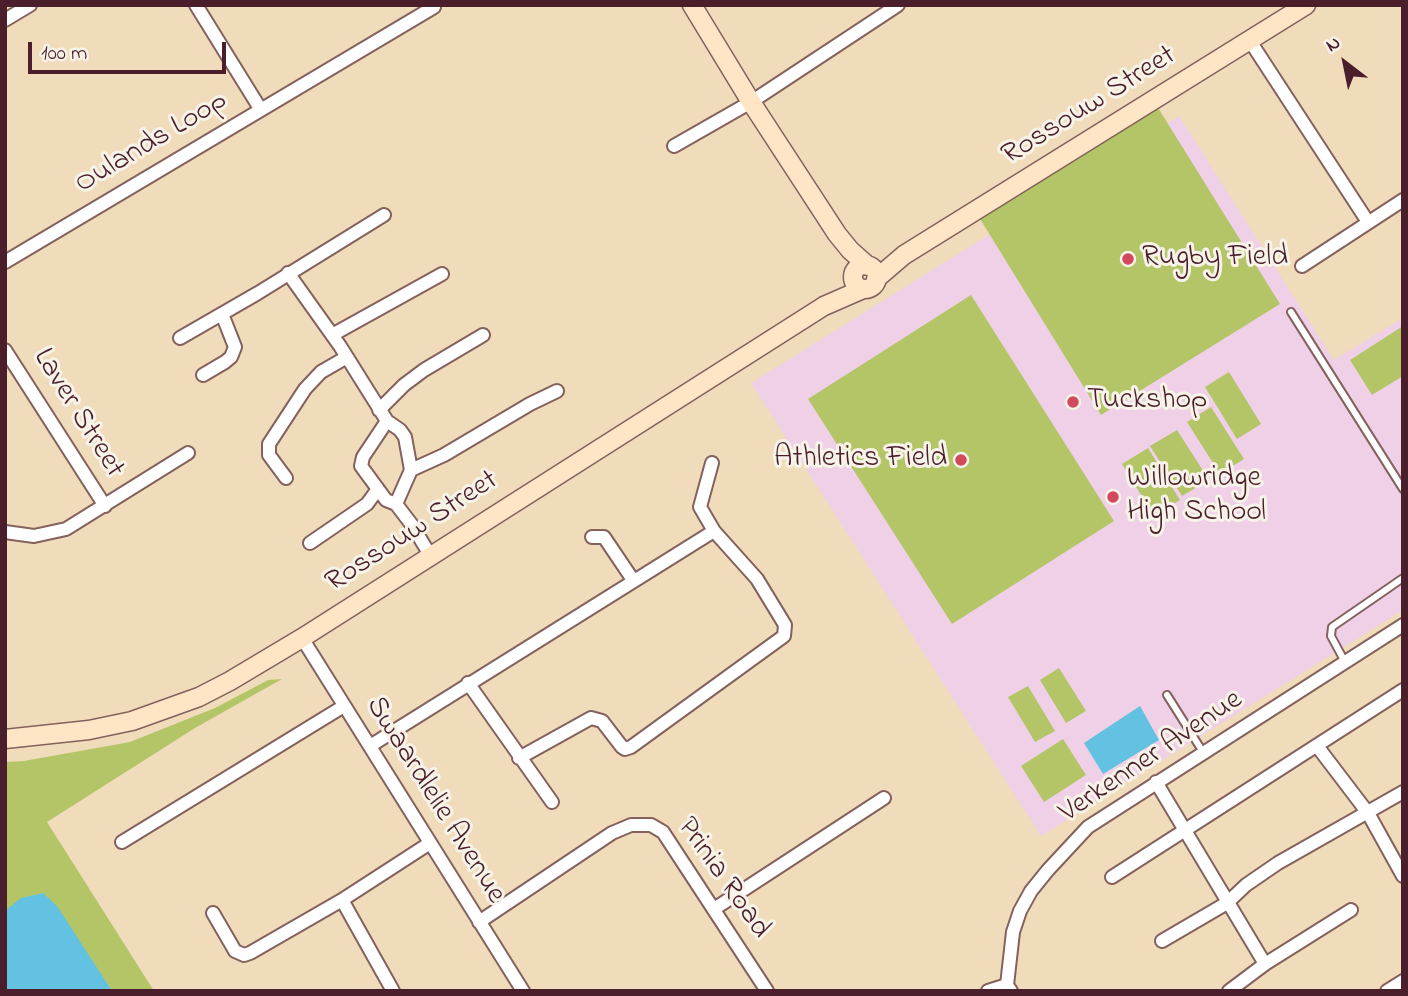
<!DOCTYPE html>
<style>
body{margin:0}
#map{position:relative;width:1408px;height:996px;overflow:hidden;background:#f0dcbb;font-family:"Indie Flower",sans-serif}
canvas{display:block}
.frame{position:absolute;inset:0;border:7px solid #4a1f2b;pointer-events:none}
.north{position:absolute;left:1310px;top:28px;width:70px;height:70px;-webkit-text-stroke:5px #f7f3e8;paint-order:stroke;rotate:328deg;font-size:19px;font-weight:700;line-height:28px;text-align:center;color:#4a1f2b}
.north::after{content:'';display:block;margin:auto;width:24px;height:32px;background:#4a1f2b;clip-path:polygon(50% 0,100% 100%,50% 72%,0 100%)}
.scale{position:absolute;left:28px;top:42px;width:198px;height:32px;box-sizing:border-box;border:4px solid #4a1f2b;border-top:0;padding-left:9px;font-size:21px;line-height:24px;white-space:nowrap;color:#4a1f2b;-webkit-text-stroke:5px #f7f3e8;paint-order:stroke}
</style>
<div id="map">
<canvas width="1408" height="996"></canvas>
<div class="frame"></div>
<div class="north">N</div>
<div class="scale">100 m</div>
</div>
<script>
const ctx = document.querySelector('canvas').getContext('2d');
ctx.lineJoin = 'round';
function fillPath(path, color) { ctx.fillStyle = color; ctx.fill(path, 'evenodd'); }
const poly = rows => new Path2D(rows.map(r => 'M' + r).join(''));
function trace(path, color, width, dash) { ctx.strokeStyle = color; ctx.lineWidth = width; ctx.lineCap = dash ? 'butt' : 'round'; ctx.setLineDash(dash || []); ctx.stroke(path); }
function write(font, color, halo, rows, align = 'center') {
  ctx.font = font + ' "Indie Flower",sans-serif'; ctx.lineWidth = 6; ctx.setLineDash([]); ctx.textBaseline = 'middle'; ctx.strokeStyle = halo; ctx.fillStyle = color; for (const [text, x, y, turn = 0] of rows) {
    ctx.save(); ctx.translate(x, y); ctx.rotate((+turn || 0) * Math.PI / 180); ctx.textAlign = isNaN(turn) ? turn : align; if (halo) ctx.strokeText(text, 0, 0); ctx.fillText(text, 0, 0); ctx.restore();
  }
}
const built = poly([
 [1179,116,1334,360,1403,318,1403,610,1041,836,751,383]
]);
const green = poly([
 [1155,103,1280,304,1101,415,977,214],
 [971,295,1114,521,952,624,808,399],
 [1403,326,1403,376,1372,395,1350,360],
 [1229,372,1261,424,1237,439,1205,387],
 [1211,407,1244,459,1220,474,1187,422],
 [1177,430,1209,480,1182,496,1150,446],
 [1148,448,1180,500,1154,516,1122,464],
 [1059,668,1086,711,1066,723,1040,680],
 [282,679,195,728,47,822,154,991,5,991,5,762,24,761,130,742,215,708,268,680],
 [1028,686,1055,731,1035,742,1008,697],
 [1063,739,1086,775,1044,802,1021,766]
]);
const water = poly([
 [1140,706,1159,740,1103,774,1084,743],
 [43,893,57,906,112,991,5,991,5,911,21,898]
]);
const lane = poly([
 [1291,312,1403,489],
 [1345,662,1331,636,1332,627,1403,578],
 [1167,695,1203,752]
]);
const street = poly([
 [196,5,261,110],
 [5,20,30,5],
 [1250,41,1368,222],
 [674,146,751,102,898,5],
 [5,262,434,7],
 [1302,266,1403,200],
 [288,273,340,346,387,421,363,457,361,466,386,500,396,504,412,525,430,555],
 [332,335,442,274],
 [180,338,258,293,384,215],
 [5,350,105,506],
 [203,375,225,362,231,357,235,347,222,314],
 [379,410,404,385,424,370,483,335],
 [387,421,400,430,405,437,411,470],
 [286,478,269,455,269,444,305,389,321,372,347,357],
 [396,504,411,470,444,455,530,404,557,391],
 [5,532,34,536,66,529,188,453],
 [592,537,604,537,633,580],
 [310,543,367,504,378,489],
 [302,638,523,991],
 [468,683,552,802],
 [370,746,714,531],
 [1317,746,1368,813,1403,876],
 [519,758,591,718,602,721,622,747,625,749,631,747,784,636,785,625,757,579,714,531,700,507,712,463],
 [1156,782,1265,964],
 [122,842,344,706],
 [1112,877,1403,690],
 [342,900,393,991],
 [714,909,884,798],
 [213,913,235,951,244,955,250,953,342,900,430,843],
 [479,922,612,833,631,825,651,825,663,832,767,991],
 [1162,941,1227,903,1246,885,1278,863,1403,792],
 [988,991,1007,985],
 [1011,991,1007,985,1013,932,1020,911,1031,891,1048,870,1088,827,1403,625],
 [1229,991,1265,964,1351,910],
 [1387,991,1403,981]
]);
const secondary = poly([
 [692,5,751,102,837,234,850,250,868,266],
 '853 277a12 12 0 1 1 24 0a12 12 0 1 1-24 0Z',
 [876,279,904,255,1306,5],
 [5,739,89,730,132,721,199,697,230,681,302,638,824,306,863,289]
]);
const markers = [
 [1128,259,7,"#d1495b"],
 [1073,402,7,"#d1495b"],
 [961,460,7,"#d1495b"],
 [1113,497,7,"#d1495b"]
];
const streetNames = [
 ["Rossouw Street",1090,107,-32],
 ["Oulands Loop",152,144,-31],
 ["Laver Street",77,414,58],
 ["Rossouw Street",413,533,-33],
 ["Verkenner Avenue",1152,758,-34],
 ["Swaardlelie Avenue",434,801,58],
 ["Prinia Road",722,879,55]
];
const poiNames = [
 ["Rugby Field",1142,259],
 ["Tuckshop",1087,402],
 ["Athletics Field",947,460,"right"],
 ["Willowridge",1127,480],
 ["High School",1127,514]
];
fillPath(built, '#efd0e7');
fillPath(green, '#b4c568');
fillPath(water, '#63c2e1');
trace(lane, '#84615d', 10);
trace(street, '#84615d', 16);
trace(secondary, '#84615d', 21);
trace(lane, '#fff', 6);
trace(street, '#fff', 12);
trace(secondary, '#fde5c5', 18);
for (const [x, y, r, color] of markers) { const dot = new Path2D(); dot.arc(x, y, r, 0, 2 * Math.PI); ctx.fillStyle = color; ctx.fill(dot); trace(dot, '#f7f3e8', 2.5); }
write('30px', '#4a1f2b', '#f7f3e8', streetNames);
write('30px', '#4a1f2b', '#f7f3e8', poiNames, 'left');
</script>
